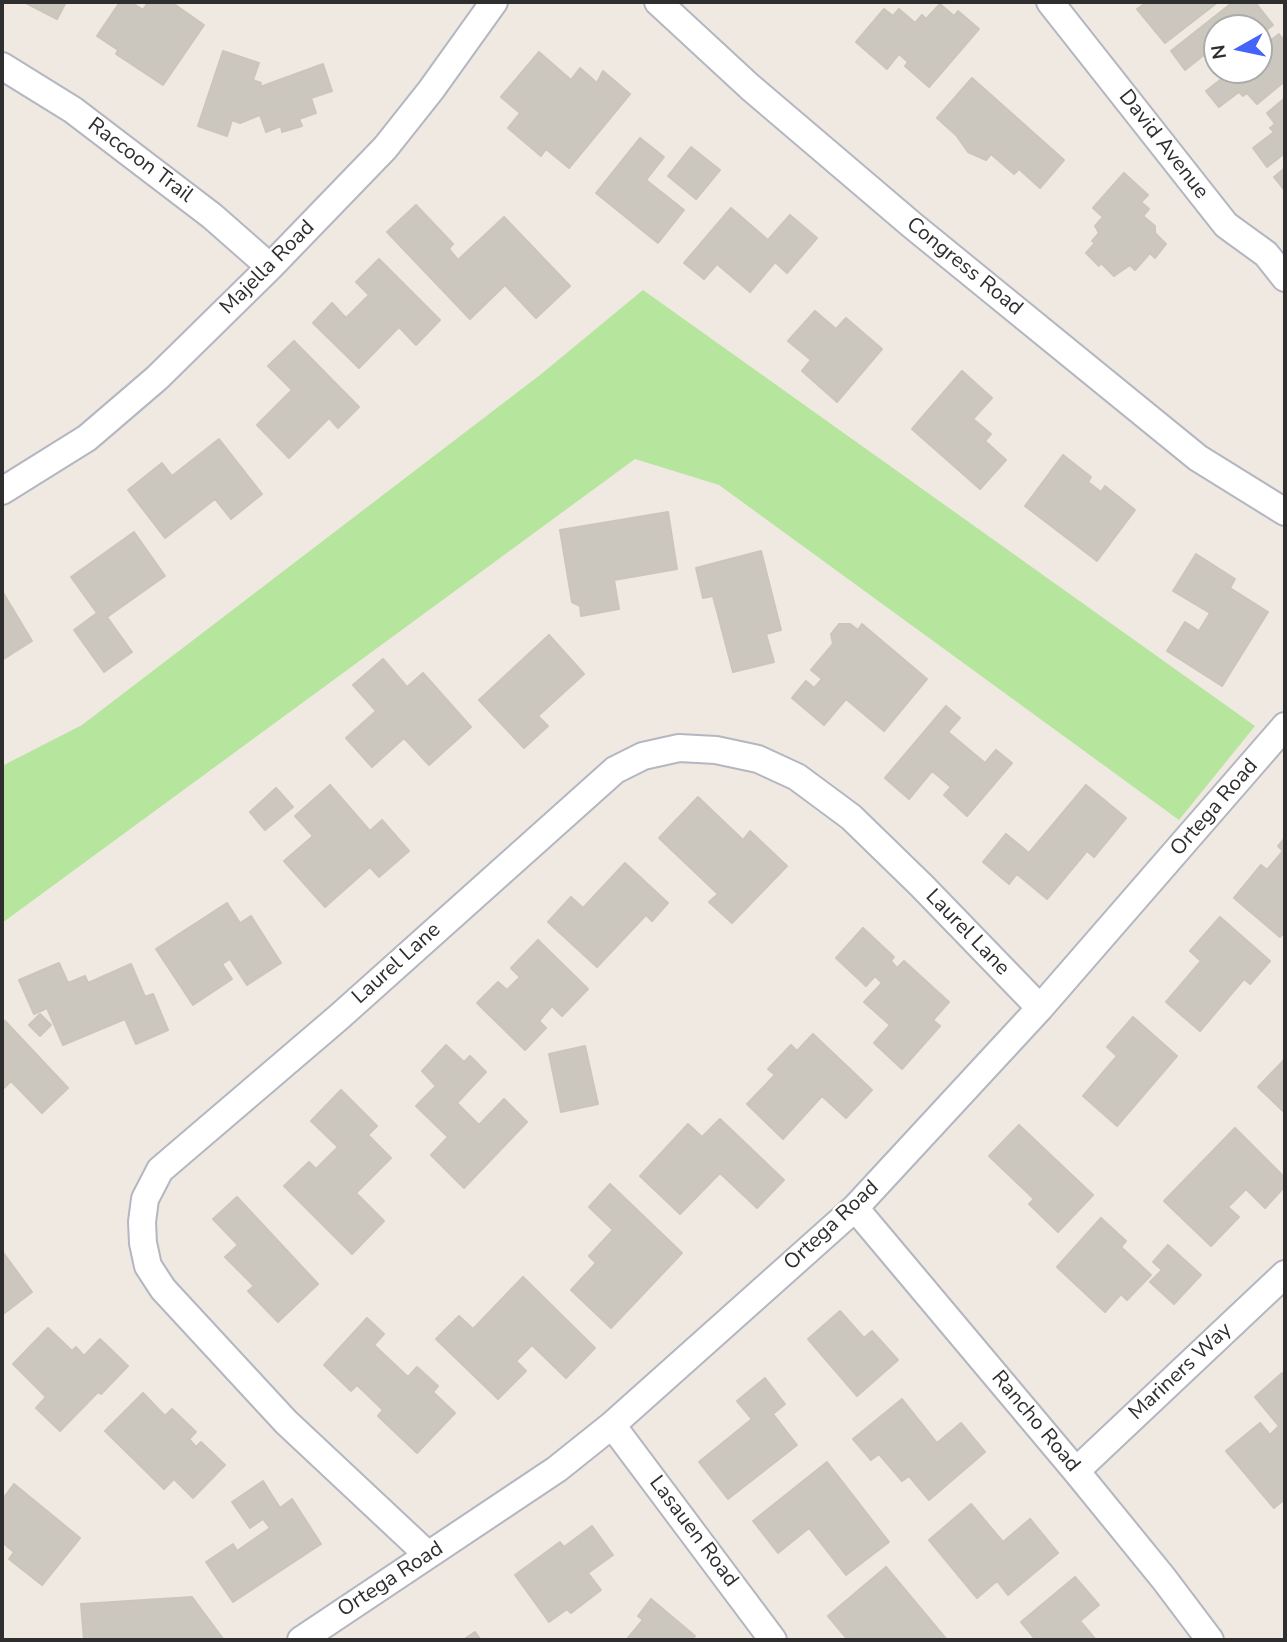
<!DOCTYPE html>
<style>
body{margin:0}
#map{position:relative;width:1287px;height:1642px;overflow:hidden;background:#efe9e1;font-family:"Nunito Sans",sans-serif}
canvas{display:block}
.frame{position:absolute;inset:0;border:4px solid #2e2e2e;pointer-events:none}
.north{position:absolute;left:1203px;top:14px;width:70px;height:70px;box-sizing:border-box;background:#fff;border:2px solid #ababab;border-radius:50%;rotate:261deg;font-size:19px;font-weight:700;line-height:28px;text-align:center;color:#2e2e2e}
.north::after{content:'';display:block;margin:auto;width:24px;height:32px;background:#4264fb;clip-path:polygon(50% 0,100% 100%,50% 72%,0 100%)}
</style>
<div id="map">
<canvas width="1287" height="1642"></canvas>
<div class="frame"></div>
<div class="north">N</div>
</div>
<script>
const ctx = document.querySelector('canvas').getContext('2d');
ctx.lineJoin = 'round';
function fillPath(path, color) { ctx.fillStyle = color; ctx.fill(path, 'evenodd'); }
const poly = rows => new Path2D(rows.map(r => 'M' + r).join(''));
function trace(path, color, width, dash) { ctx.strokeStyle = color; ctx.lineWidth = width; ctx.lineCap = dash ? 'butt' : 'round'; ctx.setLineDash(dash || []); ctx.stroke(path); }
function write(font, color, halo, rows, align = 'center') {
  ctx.font = font + ' "Nunito Sans",sans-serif'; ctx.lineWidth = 5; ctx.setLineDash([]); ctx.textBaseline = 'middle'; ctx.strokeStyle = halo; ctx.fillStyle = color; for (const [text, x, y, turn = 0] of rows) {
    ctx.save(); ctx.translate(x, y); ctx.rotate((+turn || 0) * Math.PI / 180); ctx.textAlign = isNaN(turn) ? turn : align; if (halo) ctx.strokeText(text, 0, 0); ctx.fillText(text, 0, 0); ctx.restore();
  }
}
const green = poly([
 [643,290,1255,726,1179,820,719,485,635,459,2,923,2,766,82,725,540,375]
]);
const building = poly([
 [24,2,66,2,57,19,24,2],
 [120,2,131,2,143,10,148,2,174,2,174,4,204,25,163,85,116,54,118,50,97,36,120,2],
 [1147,2,1218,2,1165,43,1137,9,1147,2],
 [1233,2,1255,2,1273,25,1259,36,1259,28,1217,28,1217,53,1212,56,1209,51,1185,70,1171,51,1233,2],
 [940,4,954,16,958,11,979,29,929,87,905,66,908,62,899,54,887,69,856,42,884,9,893,16,899,9,915,23,922,15,926,19,940,4],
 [1279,34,1285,42,1285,81,1257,104,1247,93,1243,96,1239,92,1219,107,1206,91,1233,70,1259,70,1259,49,1279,34],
 [223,51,259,63,253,80,261,83,260,87,323,64,332,91,311,98,316,113,299,119,302,126,282,132,281,126,266,132,260,115,240,123,232,120,227,136,198,126,223,51],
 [539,52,571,80,580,68,597,83,603,71,630,94,569,168,546,149,541,156,508,128,520,113,501,97,539,52],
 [972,78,1064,160,1040,188,1019,169,1014,174,991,154,986,160,968,152,956,135,937,118,972,78],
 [1285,98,1285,153,1267,167,1253,148,1274,132,1270,128,1275,124,1267,113,1285,98],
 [640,138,664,157,646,180,684,210,658,243,596,193,640,138],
 [691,147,720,170,696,199,668,176,691,147],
 [1285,168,1285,191,1274,177,1285,168],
 [1124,173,1148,195,1141,202,1149,209,1143,216,1155,226,1155,233,1166,244,1155,258,1150,253,1135,270,1130,265,1114,276,1101,263,1099,266,1086,253,1095,243,1092,241,1099,233,1095,226,1103,217,1093,208,1124,173],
 [416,205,453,244,449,249,458,260,504,217,570,286,536,318,505,285,470,319,387,232,416,205],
 [731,208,768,240,790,215,817,238,787,273,775,262,750,292,717,264,704,279,684,263,731,208],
 [379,259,440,320,416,345,399,327,359,368,313,323,332,303,346,318,369,295,356,282,379,259],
 [815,311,836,329,846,318,882,349,837,402,802,371,811,360,788,341,815,311],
 [294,341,359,407,338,428,329,418,289,458,257,425,292,390,268,366,294,341],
 [962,371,992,398,973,419,991,434,985,441,1006,460,980,489,912,429,962,371],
 [219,439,262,494,231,519,215,499,165,538,128,490,162,463,172,476,219,439],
 [1063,455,1091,477,1088,482,1101,492,1105,486,1135,510,1097,561,1025,506,1063,455],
 [668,512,677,569,614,580,619,609,581,616,580,606,572,602,560,530,668,512],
 [134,532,165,576,107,617,132,652,104,672,74,630,97,613,71,577,134,532],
 [761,551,781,630,766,634,774,662,733,672,713,596,703,598,696,568,761,551],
 [1196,554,1235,579,1230,588,1268,612,1222,686,1167,651,1185,622,1199,631,1210,613,1173,591,1196,554],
 [2,591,32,641,2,660,2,591],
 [839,624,850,624,858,630,862,624,927,679,884,731,846,699,824,725,792,698,806,681,814,688,822,679,811,670,833,644,831,634,839,624],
 [549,635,584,674,538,716,548,726,524,748,479,700,549,635],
 [383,659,407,687,423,673,471,727,429,765,404,738,372,767,346,738,376,711,353,685,383,659],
 [946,706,960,718,948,732,985,763,996,750,1012,763,967,816,944,795,951,787,932,771,909,799,885,778,946,706],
 [330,785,370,831,382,820,409,851,379,877,370,867,325,907,284,861,313,836,295,816,330,785],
 [1086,785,1126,818,1094,857,1087,851,1047,899,1017,874,1009,884,983,862,1006,834,1029,853,1086,785],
 [276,788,293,807,265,830,250,812,276,788],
 [698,797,743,840,750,831,787,866,732,923,709,902,718,894,659,838,698,797],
 [1285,838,1285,931,1280,937,1234,898,1261,865,1267,870,1283,851,1278,846,1285,838],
 [625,863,668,903,652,921,646,915,597,967,548,922,571,897,583,908,625,863],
 [227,903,240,923,251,916,281,963,247,985,230,959,222,964,232,979,193,1005,156,949,227,903],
 [1220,917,1270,961,1250,984,1244,979,1200,1031,1166,1002,1201,961,1190,951,1220,917],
 [863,928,894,957,891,961,897,968,904,961,949,1002,933,1020,940,1026,902,1069,874,1043,890,1025,864,1002,882,983,875,976,866,986,836,958,863,928],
 [538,940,588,989,562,1016,552,1006,539,1021,546,1028,525,1050,477,1003,498,982,507,990,520,977,511,968,538,940],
 [59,963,68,983,85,976,88,983,131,964,145,997,153,994,168,1030,136,1044,125,1019,63,1045,47,1008,34,1014,19,980,59,963],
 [40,1014,51,1025,40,1036,29,1025,40,1014],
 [1133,1017,1177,1056,1117,1126,1083,1096,1117,1056,1107,1047,1133,1017],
 [5,1021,68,1088,42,1113,11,1081,2,1090,2,1024,5,1021],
 [813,1034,872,1090,846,1118,822,1096,783,1139,747,1104,775,1075,768,1069,791,1045,797,1051,813,1034],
 [446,1045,464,1062,470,1056,486,1072,457,1103,479,1125,504,1099,527,1122,464,1188,431,1155,448,1137,416,1106,436,1086,422,1071,446,1045],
 [585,1046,598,1104,561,1112,549,1054,585,1046],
 [1285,1059,1285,1113,1258,1087,1285,1059],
 [341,1090,377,1126,368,1135,391,1158,356,1193,384,1221,352,1254,284,1186,309,1162,316,1169,338,1147,311,1121,341,1090],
 [720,1119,784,1180,757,1208,720,1173,680,1214,640,1176,688,1124,702,1137,720,1119],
 [1019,1125,1093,1195,1058,1232,1029,1204,1034,1199,989,1156,1019,1125],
 [1235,1128,1285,1178,1285,1186,1265,1208,1246,1189,1228,1207,1239,1217,1211,1246,1164,1201,1235,1128],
 [610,1184,682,1253,611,1328,571,1290,596,1263,589,1256,613,1230,589,1207,610,1184],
 [237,1197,318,1284,278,1322,248,1291,254,1286,225,1257,238,1245,213,1219,237,1197],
 [1101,1218,1126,1241,1121,1247,1151,1275,1127,1300,1121,1294,1105,1312,1057,1267,1101,1218],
 [1168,1245,1201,1275,1174,1304,1150,1282,1162,1270,1153,1262,1168,1245],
 [2,1251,32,1292,2,1315,2,1251],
 [523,1277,595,1348,566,1378,532,1345,516,1361,526,1371,498,1399,436,1339,459,1316,473,1329,523,1277],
 [840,1311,864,1338,872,1331,898,1360,857,1396,808,1339,840,1311],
 [367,1318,384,1334,374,1345,408,1377,417,1367,438,1386,433,1392,455,1413,417,1453,378,1416,383,1410,357,1385,351,1391,324,1365,367,1318],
 [48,1328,72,1351,76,1347,84,1356,100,1339,128,1366,101,1394,98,1392,60,1431,36,1408,46,1397,13,1364,48,1328],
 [1282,1373,1285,1377,1285,1499,1274,1508,1226,1451,1260,1423,1270,1435,1279,1426,1255,1397,1282,1373],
 [765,1378,785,1404,773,1414,797,1445,728,1499,699,1462,752,1419,737,1401,765,1378],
 [143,1393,165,1416,172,1409,196,1432,189,1439,196,1447,201,1442,225,1465,193,1498,174,1479,164,1489,105,1431,143,1393],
 [902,1399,937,1443,961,1423,985,1452,929,1500,909,1476,902,1481,879,1454,871,1460,853,1439,902,1399],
 [827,1462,889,1542,846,1575,809,1528,778,1553,753,1521,827,1462],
 [263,1481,280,1508,292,1499,321,1544,233,1602,206,1562,233,1544,237,1551,270,1528,263,1519,250,1528,232,1502,263,1481],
 [14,1484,80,1538,42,1585,9,1559,14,1552,2,1542,2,1500,14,1484],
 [971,1504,1003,1542,1030,1519,1058,1553,1008,1595,997,1581,977,1598,929,1540,971,1504],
 [592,1526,613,1555,588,1573,601,1590,571,1613,567,1609,549,1622,515,1575,560,1542,564,1547,592,1526],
 [886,1567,947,1640,856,1640,854,1638,848,1640,828,1616,886,1567],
 [1075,1577,1099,1605,1080,1621,1096,1640,1036,1640,1021,1622,1075,1577],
 [192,1597,224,1640,84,1640,81,1604,192,1597],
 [651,1599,695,1636,692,1640,627,1639,643,1620,638,1616,651,1599],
 [475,1632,481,1640,463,1640,475,1632]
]);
const street = poly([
 [658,2,750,87,912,225,1198,458,1285,512],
 [1050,2,1226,225,1266,254,1285,278],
 [2,66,73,110,212,216,270,267],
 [2,491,87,438,157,378,270,267,385,148,431,90,494,2],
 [855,1208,1076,1471,1164,1579,1210,1640],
 [612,1425,773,1640],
 [1076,1471,1285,1274],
 [428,1555,286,1422,163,1289,148,1266,143,1243,142,1222,145,1199,160,1170,339,1017,615,770,643,756,679,748,716,750,758,759,797,777,851,817,922,886,1040,1008],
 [301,1640,557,1469,612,1425,855,1208,1040,1008,1285,726]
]);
const streetNames = [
 ["David Avenue",1163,145,52],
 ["Raccoon Trail",140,161,37],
 ["Congress Road",964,267,39],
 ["Majella Road",268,268,-45],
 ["Ortega Road",1215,808,-49],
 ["Laurel Lane",967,933,46],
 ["Laurel Lane",397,964,-42],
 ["Ortega Road",832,1226,-43],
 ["Mariners Way",1181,1372,-43],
 ["Rancho Road",1035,1422,50],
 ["Lasauen Road",693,1532,53],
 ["Ortega Road",391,1580,-33]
];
fillPath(green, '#b6e59e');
fillPath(building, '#cbc7bf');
trace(building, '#cbc5ba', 2);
trace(street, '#b4b7c1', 30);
trace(street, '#fff', 26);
write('21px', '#2e2e2e', '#fff', streetNames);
</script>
